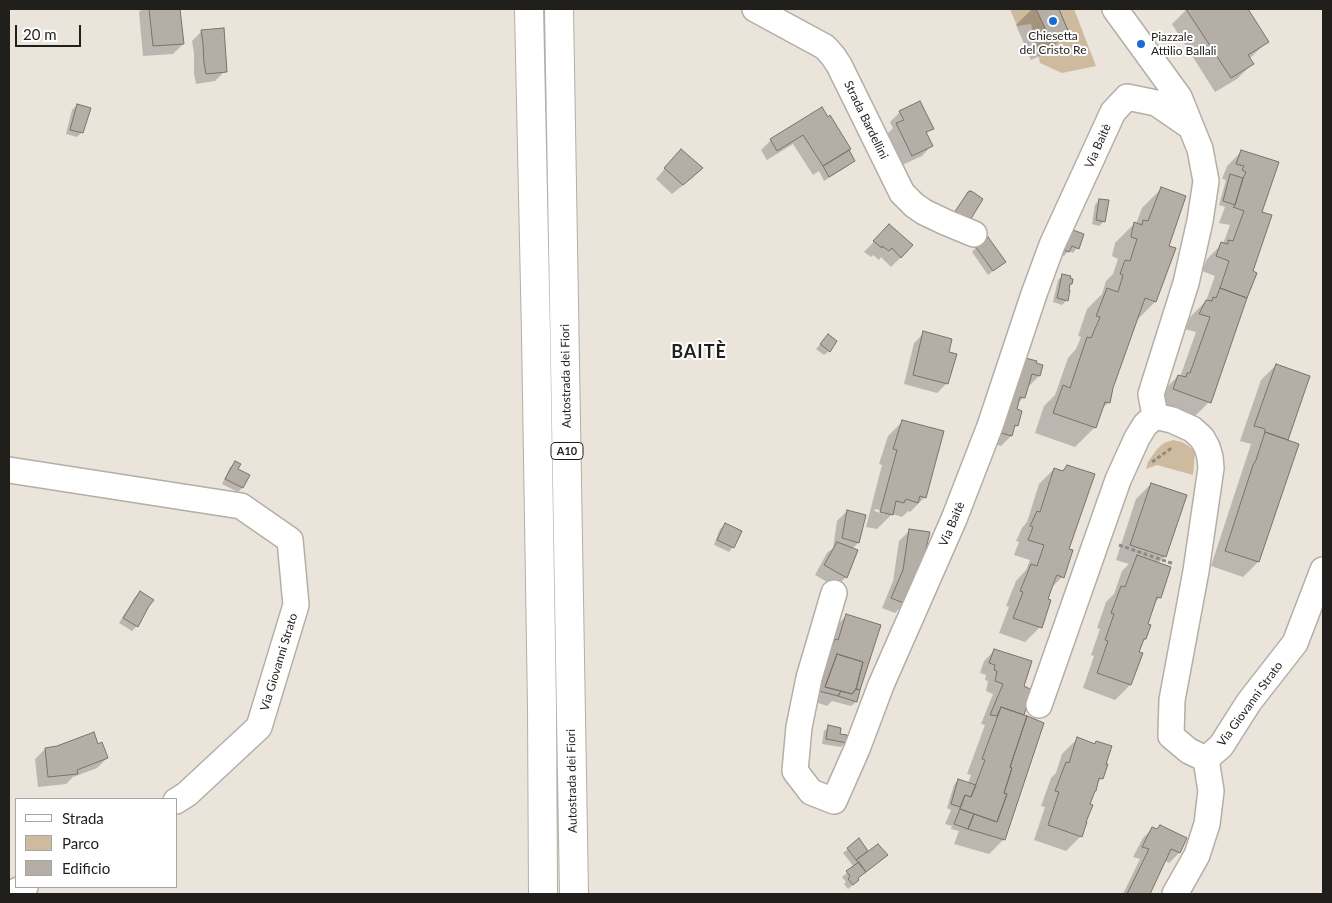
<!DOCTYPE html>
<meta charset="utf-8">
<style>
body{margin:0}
#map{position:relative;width:1332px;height:903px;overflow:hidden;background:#eae4db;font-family:Lato,sans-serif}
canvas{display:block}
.frame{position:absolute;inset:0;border:10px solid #211f1c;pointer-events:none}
.legend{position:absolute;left:15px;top:798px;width:162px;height:90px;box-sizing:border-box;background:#fff;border:1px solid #a6a5a4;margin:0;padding:6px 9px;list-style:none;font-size:15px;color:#211f1c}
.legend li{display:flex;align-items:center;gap:10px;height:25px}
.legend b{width:25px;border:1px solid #a6a5a4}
.scale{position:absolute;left:15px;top:25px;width:66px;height:22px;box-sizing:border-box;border:2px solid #211f1c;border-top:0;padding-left:6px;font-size:15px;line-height:18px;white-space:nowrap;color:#211f1c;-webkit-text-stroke:4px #fff;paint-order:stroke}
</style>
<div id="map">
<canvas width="1332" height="903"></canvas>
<div class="frame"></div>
<ul class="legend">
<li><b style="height:6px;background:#fff"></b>Strada</li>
<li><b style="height:14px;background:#ceba9e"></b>Parco</li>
<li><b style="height:14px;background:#b4aea6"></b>Edificio</li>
</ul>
<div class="scale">20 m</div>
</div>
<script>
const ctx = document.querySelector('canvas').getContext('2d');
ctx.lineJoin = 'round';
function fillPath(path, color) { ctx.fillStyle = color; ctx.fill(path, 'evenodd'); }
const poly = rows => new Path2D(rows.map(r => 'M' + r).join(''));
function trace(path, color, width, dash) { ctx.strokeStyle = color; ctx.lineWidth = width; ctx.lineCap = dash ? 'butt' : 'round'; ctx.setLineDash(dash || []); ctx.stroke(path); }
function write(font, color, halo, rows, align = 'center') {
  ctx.font = font + ' Lato,sans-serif'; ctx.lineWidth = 4; ctx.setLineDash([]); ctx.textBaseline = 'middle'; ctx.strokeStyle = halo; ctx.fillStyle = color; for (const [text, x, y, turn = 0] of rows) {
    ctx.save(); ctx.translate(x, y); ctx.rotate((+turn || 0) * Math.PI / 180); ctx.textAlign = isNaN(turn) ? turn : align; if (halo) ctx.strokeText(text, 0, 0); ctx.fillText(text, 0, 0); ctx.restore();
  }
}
const green = poly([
 [1010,9,1074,9,1096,66,1062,73,1040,63,1031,24,1017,26],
 [1173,440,1182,442,1190,447,1195,452,1193,475,1157,465,1146,469,1148,462,1157,449,1164,443]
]);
const shadow = poly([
 [142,9,179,9,183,44,173,54,143,56,139,12],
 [1032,9,1057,9,1067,33,1048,52,1031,60,1016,25],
 [1187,9,1246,9,1267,42,1249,59,1252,64,1237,79,1215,92,1172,24],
 [202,31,225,71,215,81,196,84,194,73,194,53,192,41],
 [919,103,932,128,926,134,931,146,922,156,902,165,887,134,893,128,890,122,900,112],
 [77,105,82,132,77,137,66,134,72,110],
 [821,109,853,161,848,166,824,181,819,171,813,175,793,144,767,160,761,150,771,140],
 [1242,151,1261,213,1209,402,1194,417,1159,404,1163,391,1178,376,1180,377,1196,332,1185,329,1191,316,1206,301,1215,276,1202,271,1207,259,1222,244,1223,244,1230,225,1219,223,1225,207,1219,205,1226,180,1222,179,1227,166],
 [671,161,702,168,692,178,672,194,656,179],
 [1162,188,1168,247,1155,302,1136,321,1112,388,1109,402,1100,411,1095,427,1075,447,1035,433,1044,406,1055,395,1068,358,1076,349,1081,337,1078,336,1087,309,1102,294,1106,281,1113,274,1118,259,1112,256,1115,243,1135,223,1136,224,1142,208],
 [1099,200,1104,221,1099,226,1092,224,1095,205],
 [889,226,901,257,891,267,881,257,879,260,873,255,871,257,864,252],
 [1082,235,1077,248,1073,253,1068,251,1064,256,1058,254],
 [976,247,1004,262,988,275,972,252],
 [1063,275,1071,284,1068,286,1067,300,1062,305,1053,302,1058,280],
 [924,333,947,352,947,383,937,393,904,384,914,343],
 [828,335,829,351,824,355,816,349],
 [1035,364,1041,366,1039,376,1029,386,1027,385,1024,397,1017,404,1017,425,1012,430,1011,436,1001,446,992,443],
 [1276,365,1309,377,1287,441,1258,562,1243,577,1211,566,1251,444,1240,441,1261,380],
 [903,421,925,497,910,512,908,511,902,517,892,514,877,529,866,527,882,465,879,464,888,436],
 [875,509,887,512,885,514,874,511],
 [235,463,242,488,238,492,222,484,230,467],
 [1067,466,1067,550,1062,577,1050,589,1040,627,1025,642,999,633,1009,607,1006,606,1016,581,1026,570,1030,560,1014,555,1019,542,1016,541,1022,528,1027,522,1039,484,1054,469,1061,472],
 [1151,484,1165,556,1158,563,1170,568,1159,598,1154,603,1146,625,1145,639,1142,642,1130,685,1115,700,1083,688,1094,656,1091,655,1100,629,1097,628,1106,602,1114,594,1122,571,1129,564,1116,560,1136,499],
 [847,511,858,543,852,549,846,577,836,587,815,575,827,553,833,548,837,521],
 [725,525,733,547,729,552,714,545,720,529],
 [909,531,905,603,895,613,882,608,893,581,899,541],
 [140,593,148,605,137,626,132,631,119,623,135,597],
 [846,616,856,702,851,706,832,701,827,706,810,700,836,626],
 [994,651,1023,687,1023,714,1004,839,989,854,954,844,959,831,951,829,952,826,945,824,951,810,947,808,954,785,958,780,968,783,971,775,967,774,985,725,981,724,993,694,986,691,988,681,985,680,986,675,980,673,984,661],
 [829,727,838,735,846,736,845,743,841,747,822,744,824,731],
 [1077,739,1094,745,1097,742,1101,779,1097,783,1093,793,1081,836,1066,851,1034,840,1045,807,1041,806,1051,778,1056,773,1062,754],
 [97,745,107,758,97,768,73,777,66,784,38,787,35,759,45,749],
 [1153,828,1185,839,1179,853,1169,863,1164,860,1148,894,1123,894,1140,859,1133,857,1143,838],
 [859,840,868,853,881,860,857,879,853,885,848,889,844,884,846,882,842,877,854,867,843,853]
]);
const building = poly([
 [149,9,180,9,184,44,153,46,149,9],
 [1036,9,1059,9,1069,33,1051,41,1036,9],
 [1186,9,1248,9,1269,42,1248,55,1254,64,1231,78,1186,9],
 [224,28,227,72,206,74,204,63,203,43,201,30,224,28],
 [920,101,934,129,926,132,933,146,912,156,896,123,904,120,899,111,920,101],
 [77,104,91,108,83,133,70,130,77,104],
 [822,107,828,117,830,115,851,149,823,166,803,135,777,151,770,139,822,107],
 [681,149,703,168,683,185,664,168,681,149],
 [849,150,855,161,829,177,823,166,849,150],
 [1241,150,1279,162,1262,212,1272,215,1253,271,1257,273,1247,298,1220,288,1229,261,1216,256,1221,242,1228,244,1228,240,1233,241,1244,211,1233,207,1235,205,1243,178,1246,172,1242,170,1244,166,1236,164,1241,150],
 [1230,174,1243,178,1235,205,1223,201,1230,174],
 [1161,187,1186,196,1169,246,1176,248,1156,302,1145,298,1113,388,1110,403,1105,402,1096,428,1053,413,1063,385,1070,388,1087,337,1091,338,1100,317,1096,316,1107,288,1118,292,1123,275,1120,274,1125,260,1130,261,1137,239,1131,237,1134,222,1142,225,1143,220,1148,221,1161,187],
 [970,191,973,192,983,199,969,222,954,213,968,192,970,191],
 [1099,199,1109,200,1105,222,1096,220,1099,199],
 [889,224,913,245,901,258,892,248,889,251,882,246,882,248,873,241,889,224],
 [1070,229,1084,234,1079,249,1072,246,1069,252,1061,249,1070,229],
 [988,237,1006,262,993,271,975,246,988,237],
 [1062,274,1071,276,1070,278,1073,279,1072,284,1070,284,1069,290,1070,290,1068,301,1057,298,1062,274],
 [1220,288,1247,298,1211,403,1173,389,1178,375,1186,377,1187,373,1190,373,1210,317,1199,314,1206,300,1212,301,1213,297,1216,298,1220,288],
 [923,331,952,339,949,352,957,354,948,384,913,375,923,331],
 [828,334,837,341,830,352,820,344,828,334],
 [1021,357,1037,361,1036,363,1043,365,1040,376,1032,374,1025,398,1020,397,1017,409,1022,411,1018,426,1015,425,1012,436,1001,433,1004,426,1000,424,1021,357],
 [1276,364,1310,376,1288,440,1265,432,1265,429,1254,426,1276,364],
 [902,420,944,431,926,498,920,496,918,503,906,499,904,503,896,501,893,515,880,512,897,450,893,449,902,420],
 [1265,432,1299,444,1259,562,1225,551,1253,465,1256,460,1265,432],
 [235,461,241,464,238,469,250,475,243,488,225,479,235,461],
 [1067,465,1095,474,1069,549,1073,550,1064,578,1057,575,1054,582,1048,599,1051,600,1042,628,1013,618,1023,592,1020,591,1031,564,1037,566,1044,545,1028,540,1033,527,1030,526,1037,511,1040,512,1054,468,1063,471,1067,465],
 [1151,483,1187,495,1166,557,1130,545,1151,483],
 [847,510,866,515,859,543,842,538,847,510],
 [725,523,742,531,734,548,717,540,725,523],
 [909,529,930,532,920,573,906,604,891,598,903,570,909,529],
 [837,542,858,550,847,578,824,565,837,542],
 [1137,555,1171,567,1161,598,1157,597,1148,624,1151,625,1146,639,1144,639,1139,652,1143,653,1131,685,1097,673,1108,641,1105,640,1114,614,1111,613,1121,586,1125,587,1137,555],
 [140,591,154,600,149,606,138,627,123,618,140,591],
 [846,614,881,625,860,690,856,689,863,662,837,654,825,687,841,691,838,696,819,691,830,652,835,639,838,640,846,614],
 [994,649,1032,661,1024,686,1032,690,1024,715,1001,707,997,716,990,715,1003,684,995,681,997,671,994,670,995,665,989,663,994,649],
 [837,654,863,662,856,689,852,694,825,687,837,654],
 [856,689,860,690,857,702,838,696,841,691,852,694,856,689],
 [1001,707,1027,716,1010,767,1012,768,1004,793,1007,794,997,822,960,809,965,795,971,797,985,760,982,759,1001,707],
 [1027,716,1044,723,1005,840,968,829,974,814,997,822,1007,794,1004,793,1012,768,1010,767,1027,716],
 [828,725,841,728,840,734,847,735,847,743,826,739,828,725],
 [94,732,98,744,102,742,108,758,77,770,78,774,48,777,45,748,57,746,94,732],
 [1077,737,1095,744,1096,741,1112,746,1106,764,1108,764,1103,779,1099,778,1096,791,1095,791,1090,804,1093,805,1086,822,1087,822,1082,837,1048,825,1059,792,1055,791,1066,762,1069,763,1077,737],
 [958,779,976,785,971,797,965,795,960,807,951,804,958,779],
 [960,809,974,814,968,829,954,824,960,809],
 [1160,825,1187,838,1180,853,1171,849,1150,894,1127,894,1149,849,1142,847,1152,827,1157,829,1160,825],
 [859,838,868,851,856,860,847,848,859,838],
 [878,844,888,855,866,872,856,860,878,844],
 [859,862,866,872,858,878,859,880,853,885,848,879,850,876,846,871,859,862]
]);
const path = poly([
 [1152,462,1173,447],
 [1119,545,1174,564]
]);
const minor = poly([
 [755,9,825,47,833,56,839,65,902,193,914,205,924,212,945,222,974,234],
 [1115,9,1179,97,1200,149,1206,181,1200,221,1186,283,1151,394,1155,416,1172,420,1192,429,1202,438,1207,447,1210,457,1211,468,1196,571,1172,700,1171,736,1189,751,1206,759],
 [9,470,241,506,290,540,296,605,259,727,187,794,176,801],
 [834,593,809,678,799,727,795,771,811,792,834,801,857,749,881,685,954,519,990,426,1034,294,1052,245,1113,112,1127,97,1156,103,1191,127],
 [1039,705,1118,480,1137,438,1145,425,1155,416],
 [1206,759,1221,746,1249,702,1295,643,1323,570],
 [10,894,25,887],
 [1175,894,1197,855,1207,824,1211,791,1206,759]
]);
const highway = poly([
 [529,9,536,334,542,707,543,894],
 [559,9,574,894]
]);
const markers = [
 [1053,21,5,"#1b6bd6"],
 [1141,44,5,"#1b6bd6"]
];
const shields = [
 [567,451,32]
];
const shieldNames = [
 ["A10",567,451]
];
const poiNames = [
 ["Chiesetta",1053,36],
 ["del Cristo Re",1053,50],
 ["Piazzale",1151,37,"left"],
 ["Attilio Ballali",1151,51,"left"]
];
const streetNames = [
 ["Strada Bardellini",866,120,64],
 ["Via Baitè",1098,146,-66],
 ["Autostrada dei Fiori",566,376,-91],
 ["Via Baitè",952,524,-67],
 ["Via Giovanni Strato",279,662,-73],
 ["Via Giovanni Strato",1250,704,-54],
 ["Autostrada dei Fiori",572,781,-91]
];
const districtNames = [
 ["BAITÈ",699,352]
];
fillPath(green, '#ceba9e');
fillPath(shadow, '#0003');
fillPath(building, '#b4aea6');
trace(building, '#78726b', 1);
trace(minor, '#b4aea6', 28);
trace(highway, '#b4aea6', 30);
trace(path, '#8f8a84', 3, [4, 2.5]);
trace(minor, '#fff', 25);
trace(highway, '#fff', 28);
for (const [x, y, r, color] of markers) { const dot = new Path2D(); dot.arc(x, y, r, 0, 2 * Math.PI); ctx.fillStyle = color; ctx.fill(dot); trace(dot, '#fff', 2); }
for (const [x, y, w] of shields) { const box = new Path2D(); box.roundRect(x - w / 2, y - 8.5, w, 17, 4); ctx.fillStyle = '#fff'; ctx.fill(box); trace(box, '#211f1c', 1); }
write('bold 11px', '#211f1c', null, shieldNames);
write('12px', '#211f1c', '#fff', poiNames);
write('12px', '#211f1c', '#fff', streetNames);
ctx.letterSpacing = '1px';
write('bold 18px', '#211f1c', '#fff', districtNames);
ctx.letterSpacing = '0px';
</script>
